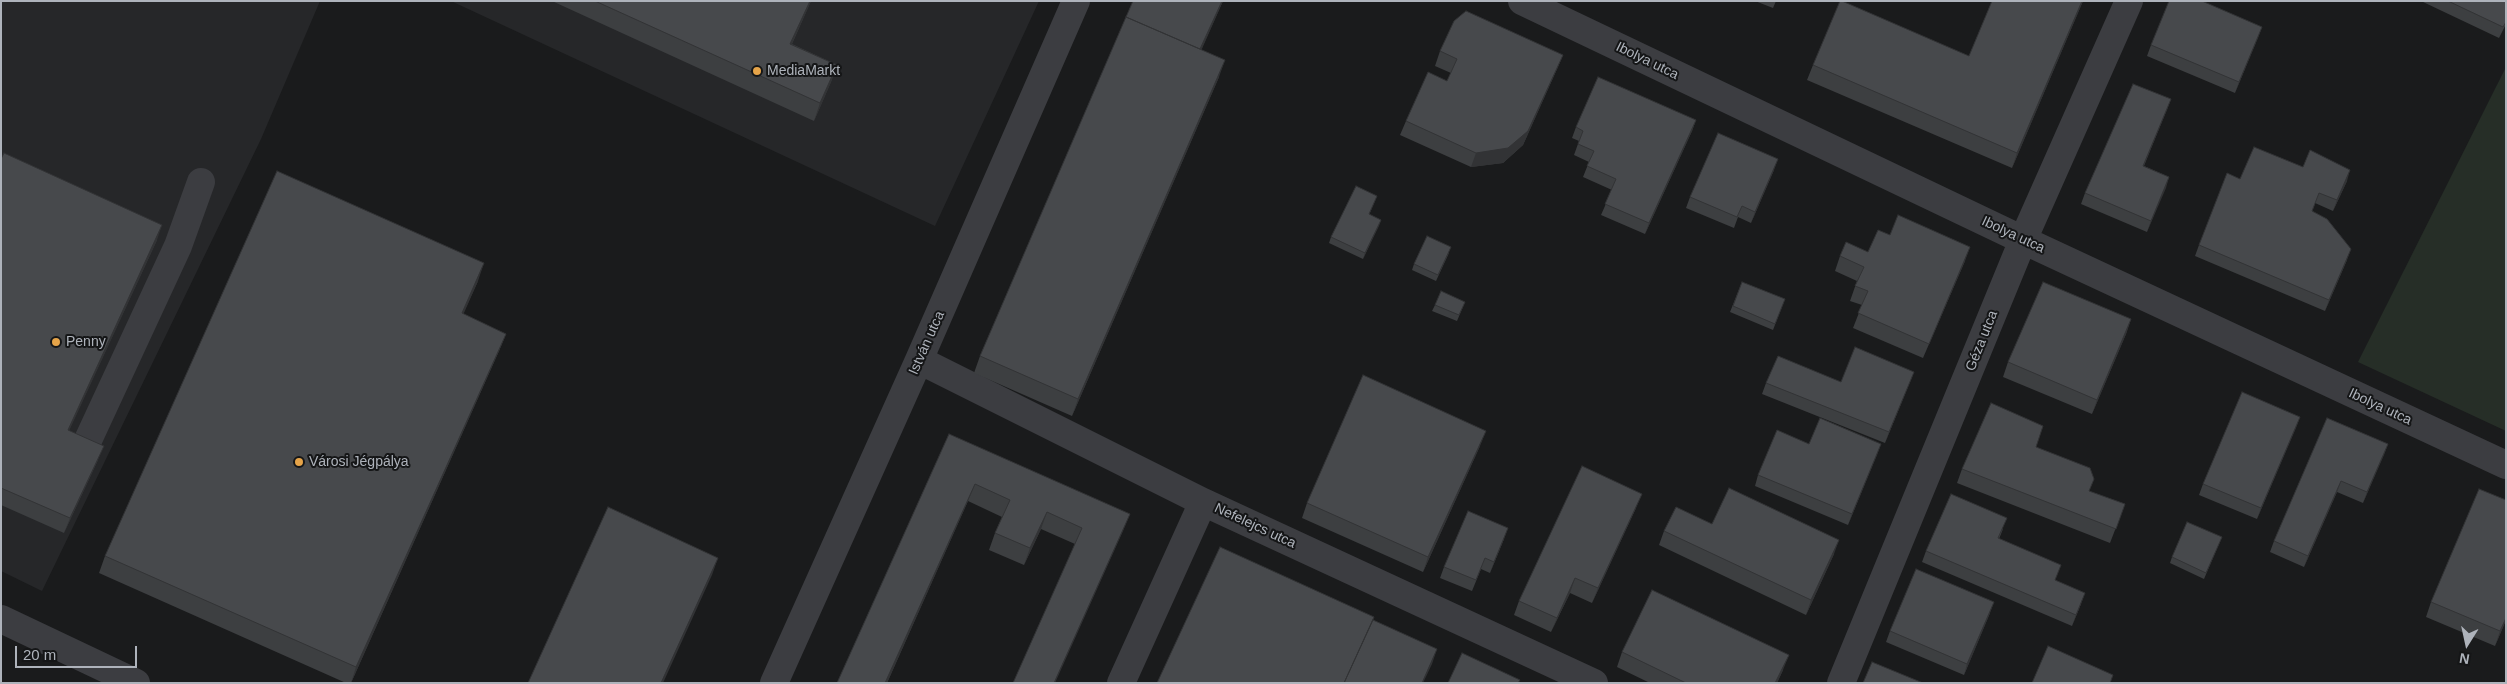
<!DOCTYPE html>
<meta charset="utf-8">
<style>
body{margin:0}
#map{position:relative;width:2507px;height:684px;overflow:hidden;background:#1a1b1c;font-family:Helvetica,sans-serif}
canvas{display:block}
.frame{position:absolute;inset:0;border:2px solid #aeb3bb;pointer-events:none}
.north{position:absolute;left:2442px;top:619px;width:50px;height:50px;-webkit-text-stroke:4px #151617;paint-order:stroke;rotate:190deg;font-size:14px;font-weight:700;line-height:20px;text-align:center;color:#aeb3bb}
.north::after{content:'';display:block;margin:auto;width:18px;height:22px;background:#aeb3bb;clip-path:polygon(50% 0,100% 100%,50% 72%,0 100%)}
.scale{position:absolute;left:15px;top:646px;width:122px;height:22px;box-sizing:border-box;border:2px solid #aeb3bb;border-top:0;padding-left:6px;font-size:15px;line-height:18px;white-space:nowrap;color:#aeb3bb;-webkit-text-stroke:4px #151617;paint-order:stroke}
</style>
<div id="map">
<canvas width="2507" height="684"></canvas>
<div class="frame"></div>
<div class="north">N</div>
<div class="scale">20 m</div>
</div>
<script>
const ctx = document.querySelector('canvas').getContext('2d');
ctx.lineJoin = 'round';
function fillPath(path, color) { ctx.fillStyle = color; ctx.fill(path, 'evenodd'); }
const poly = rows => new Path2D(rows.map(r => 'M' + r).join(''));
function trace(path, color, width, dash) { ctx.strokeStyle = color; ctx.lineWidth = width; ctx.lineCap = dash ? 'butt' : 'round'; ctx.setLineDash(dash || []); ctx.stroke(path); }
function write(font, color, halo, rows, align = 'center') {
  ctx.font = font + ' Helvetica,sans-serif'; ctx.lineWidth = 4; ctx.setLineDash([]); ctx.textBaseline = 'middle'; ctx.strokeStyle = halo; ctx.fillStyle = color; for (const [text, x, y, turn = 0] of rows) {
    ctx.save(); ctx.translate(x, y); ctx.rotate((+turn || 0) * Math.PI / 180); ctx.textAlign = isNaN(turn) ? turn : align; if (halo) ctx.strokeText(text, 0, 0); ctx.fillText(text, 0, 0); ctx.restore();
  }
}
const built = poly([
 [1,1,320,1,261,139,42,591,1,571],
 [451,1,1039,1,935,226]
]);
const green = poly([
 [2506,67,2506,431,2358,362]
]);
const minor = poly([
 [1522,1,2023,240,2506,465],
 [919,360,1203,502,1594,683],
 [82,453,178,246,201,182],
 [1,619,136,683],
 [774,683,919,360,1076,1],
 [1121,683,1203,502],
 [1841,683,2023,240,2129,1]
]);
const wall = poly([
 [552,1,811,1,792,44,837,65,831,82,814,121],
 [1133,1,1223,1,1201,50,1219,77,1072,416,974,373,980,356],
 [1755,1,1776,1,1773,8],
 [1992,1,2083,1,2012,168,1807,80,1813,65,1969,56],
 [2421,1,2506,1,2506,24,2499,38],
 [2262,27,2235,93,2147,56,2151,45],
 [1440,51,1563,55,1557,69,1523,145,1503,163,1471,167,1400,135,1406,121,1447,81,1451,73,1435,66],
 [2171,99,2144,166,2169,177,2147,232,2081,204,2085,193],
 [1696,120,1692,131,1645,234,1601,215,1612,190,1583,177,1589,162,1574,155,1579,141,1572,138,1576,127],
 [1,159,157,240,69,430,98,460,64,533,1,505],
 [2303,167,2347,181,2333,211,2315,203,2312,212,2347,260,2325,311,2195,256,2199,245,2240,179],
 [1774,170,1751,223,1738,217,1734,228,1686,208,1690,197],
 [1377,196,1369,215,1381,220,1363,259,1329,243,1331,237],
 [1890,235,1965,261,1923,358,1853,328,1862,305,1850,301,1857,281,1835,271,1840,256,1868,252],
 [1449,253,1436,281,1412,270,1414,264],
 [478,281,463,314,506,334,499,351,351,683,346,683,99,573,105,556],
 [1742,282,1785,299,1773,330,1730,312],
 [1465,302,1457,321,1432,311,1435,305],
 [2131,319,2126,334,2092,414,2003,377,2008,362],
 [1914,372,1885,443,1762,394,1766,383,1841,382],
 [2300,417,2257,519,2199,495,2203,484],
 [2327,418,2388,444,2363,503,2337,492,2304,567,2270,552,2274,541],
 [949,434,1123,531,1075,544,1041,529,1024,565,989,550,995,533,1002,517,968,501,887,683,837,683],
 [1809,444,1881,444,1848,525,1755,486,1758,475],
 [1480,446,1423,572,1302,518,1307,503],
 [2036,447,2094,479,2089,491,2125,504,2110,543,1957,483,1962,469],
 [2506,500,2506,620,2495,646,2426,617,2431,602],
 [1636,508,1592,603,1570,593,1551,632,1514,615,1519,601],
 [1712,524,1834,554,1806,615,1659,545,1664,531],
 [2003,529,1999,539,2055,580,2081,604,2072,626,1922,562,1926,551],
 [2222,537,2204,579,2170,563,2172,557],
 [1504,539,1490,573,1481,569,1472,591,1440,578,1444,567],
 [1990,613,1964,675,1886,642,1890,631],
 [1622,652,1783,670,1777,683,1650,683,1617,667]
]);
const shadedWall = poly([
 [810,1,811,1,784,61,790,44],
 [1222,1,1223,1,1194,67,1199,52],
 [2082,1,2083,1,2012,168,2017,153],
 [2262,27,2258,38,2235,93,2239,82],
 [1563,55,1557,69,1523,145,1503,163,1471,167,1476,153],
 [1225,60,1219,77,1072,416,1078,399],
 [837,65,831,82,814,121,820,103],
 [2171,99,2167,110,2139,177,2143,166],
 [1696,120,1692,131,1645,234,1649,223],
 [1778,159,1774,170,1751,223,1755,212],
 [2350,170,2347,181,2333,211,2337,200],
 [2169,177,2166,188,2147,232,2151,221],
 [1381,220,1379,226,1363,259,1365,253],
 [162,225,157,240,63,444,68,430],
 [1970,247,1965,261,1923,358,1929,344],
 [2351,249,2347,260,2325,311,2329,300],
 [484,263,478,281,456,331,462,313],
 [2131,319,2126,334,2092,414,2097,400],
 [506,334,499,351,351,683,356,667],
 [1914,372,1910,382,1885,443,1889,432],
 [2300,417,2296,428,2257,519,2261,508],
 [1486,431,1480,446,1423,572,1428,557],
 [1881,444,1877,455,1848,525,1852,514],
 [2388,444,2384,455,2363,503,2367,492],
 [104,446,98,460,64,533,70,518],
 [2341,481,2337,492,2304,567,2308,556],
 [975,484,968,501,887,683,885,683],
 [1642,494,1636,508,1592,603,1598,588],
 [1047,512,1041,529,1024,565,1030,548],
 [1130,514,1123,531,1055,683,1054,683],
 [1508,528,1504,539,1490,573,1494,562],
 [1839,540,1834,554,1806,615,1811,600],
 [718,558,712,575,663,683,661,683],
 [1575,578,1570,593,1551,632,1557,618],
 [2085,593,2081,604,2072,626,2076,615],
 [1994,602,1990,613,1964,675,1967,664],
 [2506,618,2506,620,2495,646,2500,631],
 [1437,649,1432,664,1423,683,1422,683],
 [1789,655,1783,670,1777,683,1775,683]
]);
const building = poly([
 [595,1,810,1,790,44,837,65,820,103,595,1],
 [1133,1,1222,1,1200,49,1126,17,1133,1],
 [1840,1,1842,1,1969,56,1992,1,2082,1,2017,153,1813,65,1840,1],
 [2169,1,2202,1,2262,27,2239,82,2151,45,2169,1],
 [2448,1,2506,1,2506,22,2503,27,2448,1],
 [1466,11,1563,55,1528,131,1508,148,1476,153,1406,121,1428,72,1447,81,1457,59,1440,51,1454,21,1466,11],
 [1126,17,1225,60,1078,399,980,356,1126,17],
 [1598,77,1696,120,1649,223,1605,204,1616,179,1587,166,1594,151,1578,144,1583,131,1576,127,1598,77],
 [2133,84,2171,99,2143,166,2169,177,2151,221,2085,193,2133,84],
 [1718,133,1778,159,1755,212,1742,206,1737,217,1690,197,1718,133],
 [2254,147,2303,167,2310,150,2350,170,2337,200,2319,193,2312,211,2327,219,2351,249,2329,300,2199,245,2227,173,2240,179,2254,147],
 [4,153,162,225,68,430,104,446,70,518,1,488,1,159,4,153],
 [277,171,484,263,462,313,506,334,356,667,105,556,277,171],
 [1356,186,1377,196,1369,214,1381,220,1365,253,1331,237,1356,186],
 [1898,215,1970,247,1929,344,1858,313,1868,291,1855,286,1864,267,1840,256,1846,242,1868,252,1878,230,1890,235,1898,215],
 [1427,236,1451,247,1438,275,1414,264,1427,236],
 [1742,282,1785,299,1775,324,1733,306,1742,282],
 [2043,282,2131,319,2097,400,2008,362,2043,282],
 [1441,291,1465,302,1459,315,1435,305,1441,291],
 [1855,347,1914,372,1889,432,1766,383,1778,356,1841,382,1855,347],
 [1363,375,1486,431,1428,557,1307,503,1363,375],
 [2242,392,2300,417,2261,508,2203,484,2242,392],
 [1991,403,2043,426,2036,447,2090,468,2094,479,2089,491,2125,504,2116,529,1962,469,1991,403],
 [1820,418,1881,444,1852,514,1758,475,1777,430,1809,444,1820,418],
 [2327,418,2388,444,2367,492,2341,481,2308,556,2274,541,2327,418],
 [949,434,1130,514,1054,683,1013,683,1082,528,1047,512,1030,548,995,533,1010,500,975,484,885,683,837,683,949,434],
 [1582,466,1642,494,1598,588,1575,578,1557,618,1519,601,1582,466],
 [1729,488,1839,540,1811,600,1664,531,1676,507,1712,524,1729,488],
 [2479,489,2506,500,2506,618,2500,631,2431,602,2479,489],
 [1951,494,2007,518,1998,538,2061,565,2055,580,2085,593,2076,615,1926,551,1951,494],
 [608,507,718,558,661,683,528,683,608,507],
 [1468,511,1508,528,1494,562,1485,558,1476,580,1444,567,1468,511],
 [2187,522,2222,537,2206,573,2172,557,2187,522],
 [1220,547,1374,617,1344,683,1157,683,1220,547],
 [1916,569,1994,602,1967,664,1890,631,1916,569],
 [1652,590,1789,655,1775,683,1686,683,1622,652,1652,590],
 [1373,620,1437,649,1422,683,1344,683,1373,620],
 [2048,646,2113,675,2110,683,2032,683,2048,646],
 [1462,653,1520,680,1518,683,1448,683,1462,653],
 [1872,662,1923,683,1863,683,1872,662]
]);
const markers = [
 [757,71,5,"#e6a449"],
 [56,342,5,"#e6a449"],
 [299,462,5,"#e6a449"]
];
const streetNames = [
 ["Ibolya utca",1647,61,26],
 ["Ibolya utca",2013,235,25],
 ["Géza utca",1982,341,-68],
 ["István utca",927,343,-66],
 ["Ibolya utca",2380,407,25],
 ["Nefelejcs utca",1255,526,25]
];
const poiNames = [
 ["MediaMarkt",767,71],
 ["Penny",66,342],
 ["Városi Jégpálya",309,462]
];
fillPath(built, '#262729');
fillPath(green, '#262e27');
trace(minor, '#3c3d41', 28);
fillPath(wall, '#3d3f41');
fillPath(shadedWall, '#323335');
fillPath(building, '#47494c');
trace(building, '#323335', 1);
for (const [x, y, r, color] of markers) { const dot = new Path2D(); dot.arc(x, y, r, 0, 2 * Math.PI); ctx.fillStyle = color; ctx.fill(dot); trace(dot, '#151617', 2); }
write('14px', '#aeb3bb', '#151617', streetNames);
write('14px', '#aeb3bb', '#151617', poiNames, 'left');
</script>
